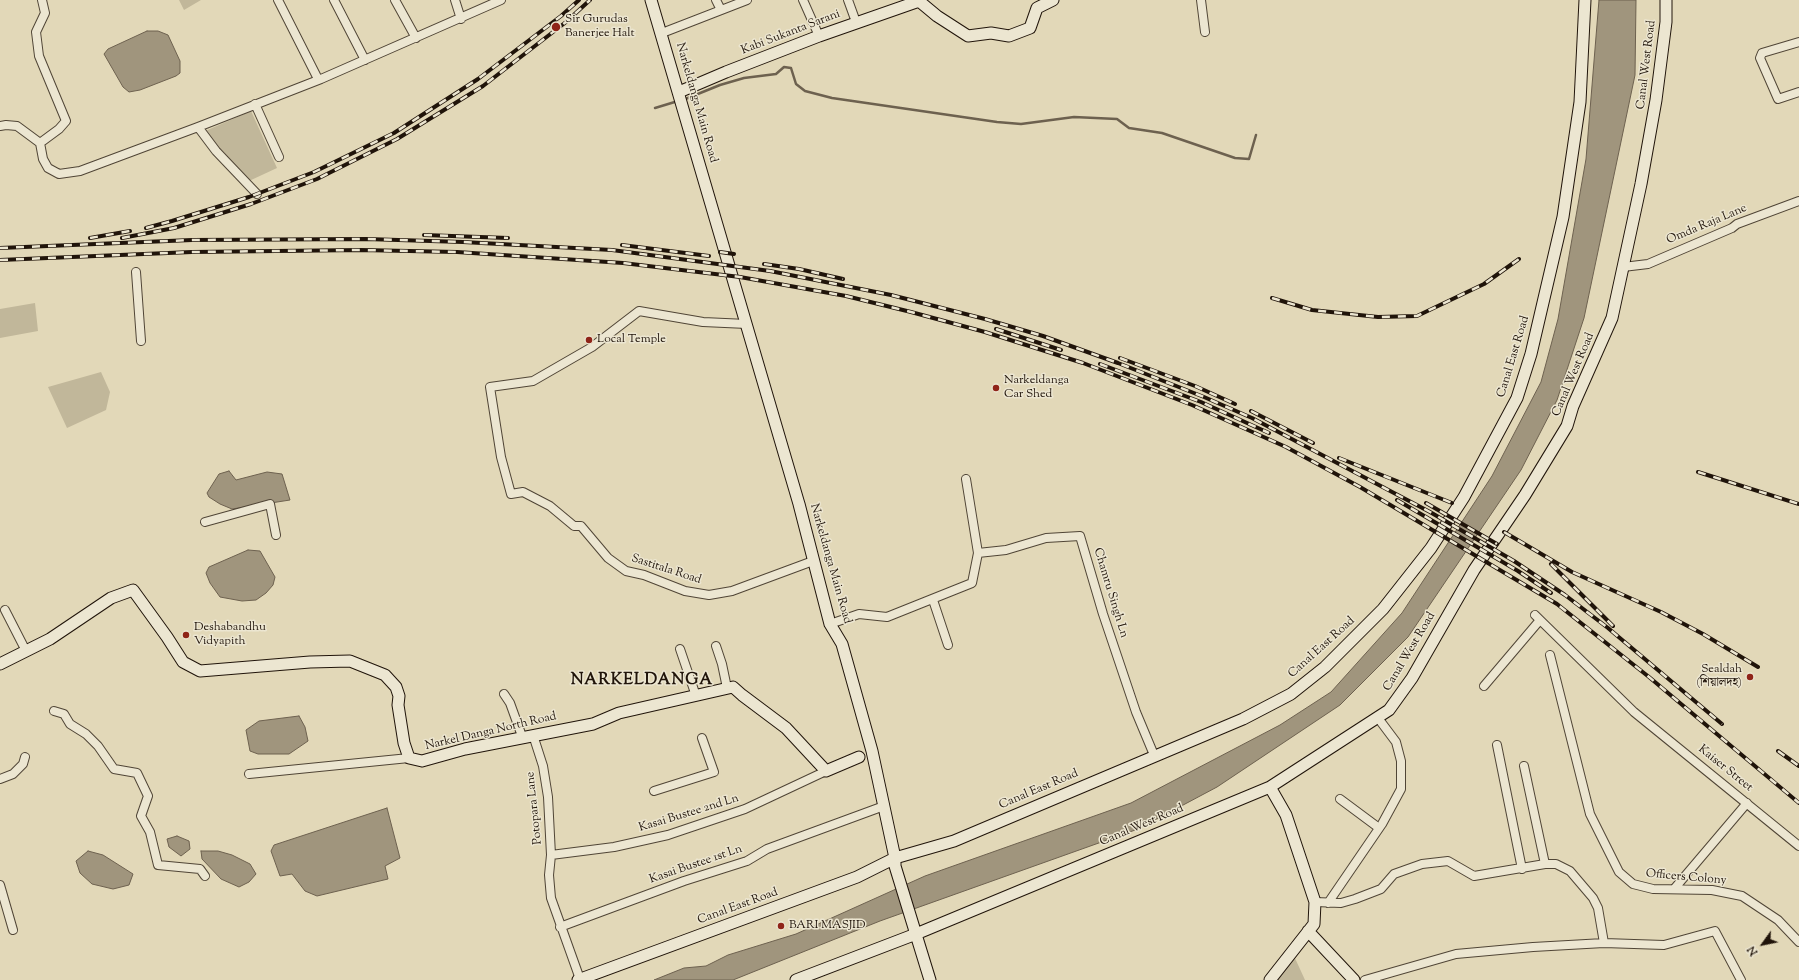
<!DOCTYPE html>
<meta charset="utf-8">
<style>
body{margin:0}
#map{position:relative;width:1799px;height:980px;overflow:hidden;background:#e2d8b8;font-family:"Sorts Mill Goudy",serif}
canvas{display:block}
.north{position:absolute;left:1743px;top:924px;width:40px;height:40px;-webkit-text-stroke:3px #ece6d1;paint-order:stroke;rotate:237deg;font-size:11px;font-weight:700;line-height:16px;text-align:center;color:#20140a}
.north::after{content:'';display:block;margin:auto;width:14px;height:18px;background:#20140a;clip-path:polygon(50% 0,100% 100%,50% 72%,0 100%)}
</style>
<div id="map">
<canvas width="1799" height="980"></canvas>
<div class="north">N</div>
</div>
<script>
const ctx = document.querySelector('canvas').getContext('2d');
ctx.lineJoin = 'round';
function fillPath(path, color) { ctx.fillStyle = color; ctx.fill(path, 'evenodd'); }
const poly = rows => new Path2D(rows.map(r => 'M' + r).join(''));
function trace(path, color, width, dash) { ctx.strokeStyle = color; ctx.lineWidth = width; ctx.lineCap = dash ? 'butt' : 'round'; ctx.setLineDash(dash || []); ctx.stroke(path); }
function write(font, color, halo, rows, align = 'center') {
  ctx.font = font + ' "Sorts Mill Goudy","Noto Serif Bengali",serif'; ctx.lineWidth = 3; ctx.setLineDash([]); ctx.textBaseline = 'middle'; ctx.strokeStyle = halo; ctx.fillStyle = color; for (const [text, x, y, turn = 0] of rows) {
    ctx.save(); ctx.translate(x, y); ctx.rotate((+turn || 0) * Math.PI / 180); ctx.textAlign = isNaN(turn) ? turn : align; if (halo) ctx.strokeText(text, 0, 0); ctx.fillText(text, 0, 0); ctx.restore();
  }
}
const green = poly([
 [179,0,201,0,184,10],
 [251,111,277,168,249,181,203,132],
 [35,303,38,331,0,338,0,309],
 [101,372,110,392,106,410,67,428,48,387],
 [1294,956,1305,980,1276,980]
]);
const water = poly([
 [1599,0,1636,0,1635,75,1584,318,1557,400,1521,470,1408,637,1340,705,1217,787,1138,829,880,921,733,980,654,980,684,968,706,966,728,955,796,934,925,876,1131,803,1280,725,1331,692,1402,613,1492,476,1541,382,1558,319,1586,159,1599,0],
 [147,31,158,31,168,35,180,61,180,73,176,76,140,90,129,92,123,87,104,54,108,49,147,31],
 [229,471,236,480,267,472,282,474,290,500,232,509,220,504,209,497,207,493,219,474,229,471],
 [248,550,260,551,275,577,273,585,266,593,256,600,242,601,220,597,210,583,206,573,209,567,248,550],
 [299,716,305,727,308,741,289,754,258,754,250,751,246,730,259,721,299,716],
 [387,808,400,858,385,866,388,879,317,896,305,891,292,874,280,876,271,851,274,845,387,808],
 [177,836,189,841,190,849,181,856,169,847,167,839,177,836],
 [88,851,103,855,133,874,129,885,113,889,92,884,80,873,76,861,88,851],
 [201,851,218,851,232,855,250,864,256,874,249,882,239,887,221,879,202,859,201,851]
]);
const stream = poly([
 [683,100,720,85,744,78,776,74,784,67,791,68,796,84,805,91,832,98,997,122,1021,124,1074,117,1117,119,1129,128,1162,133,1235,158,1249,159,1256,135],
 [655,108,678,101]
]);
const street = poly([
 [42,0,45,13,36,32,39,56,66,121,59,129,40,143,43,159,48,168,59,174,80,171,198,127,321,79,501,0],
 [278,0,318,79],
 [334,0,365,60],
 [395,0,416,38],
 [455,0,461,19],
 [716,0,721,10],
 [803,0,819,36],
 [848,0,856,22],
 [1201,0,1205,32],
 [662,33,747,0],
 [1799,42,1762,53,1760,58,1778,99,1799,92],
 [255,104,279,157],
 [0,126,6,125,17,126,40,143],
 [198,127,216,151,257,194],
 [1623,267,1648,264,1732,228,1737,224,1799,201],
 [136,272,141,341],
 [747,324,703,322,639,311,592,347,533,381,490,387,501,457,511,494,523,492,550,506,574,526,581,526,608,558,626,571,644,575,685,591,709,595,732,591,813,561],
 [205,522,270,504,276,535],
 [978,553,1006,550,1046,538,1080,536,1103,614,1136,712,1154,755],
 [933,600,948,645],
 [5,610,26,651],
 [1535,615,1634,712,1799,846],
 [830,624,859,614,887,617,972,583,978,553,966,479],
 [716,646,722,664,727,688],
 [680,649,696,696],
 [1550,655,1590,814,1619,872,1633,884,1653,889,1712,890,1742,896,1778,920,1799,942],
 [1484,686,1540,620],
 [504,694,510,703,523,739],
 [54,711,64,714,70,724,86,734,98,746,114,769,137,773,148,796,141,816,150,832,158,865,200,869,205,876],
 [533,735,543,766,548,797,551,855,549,875,551,898,580,979],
 [1497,745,1522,869],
 [1524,766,1545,864],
 [249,774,409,758],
 [0,779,13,774,23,764,25,757],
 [654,791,714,772,702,738],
 [1340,799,1379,828],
 [551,855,614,847,668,835,745,809,826,771],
 [0,885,13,930],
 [1674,889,1747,803],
 [1315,902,1341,903,1355,899,1381,889,1394,874,1422,864,1448,861,1474,876,1545,864,1556,864,1570,871,1593,898,1598,908,1604,943,1664,945,1715,931,1741,980],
 [1328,903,1382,824,1401,789,1401,761,1396,742,1378,718],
 [560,927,684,881,747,861,767,849,884,806],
 [1365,980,1456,954,1533,947,1604,943]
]);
const secondary = poly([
 [651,0,799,504,830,624,842,644,872,751,895,858,895,866,930,980],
 [679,92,726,72,819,36,919,1,937,16,968,36,991,33,1009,36,1030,28,1037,8,1053,0],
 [0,664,50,639,111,598,133,590,167,637,183,662,200,671,310,662,350,661,385,675,396,687,399,696,398,705,404,743,409,758,422,761,465,749,593,724,619,713,733,687,742,695,786,728,826,771,859,757],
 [1308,931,1354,980],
 [578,980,857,877,895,858,954,841,1243,719,1291,694,1325,667,1383,609,1431,548,1464,497,1517,398,1531,354,1563,217,1580,102,1585,0],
 [796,980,916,934,1270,787,1389,710,1412,678,1474,570,1525,495,1567,426,1573,406,1612,318,1641,184,1656,100,1666,22,1666,0],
 [1270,980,1314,924,1315,902,1286,815,1270,787]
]);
const rail = poly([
 [146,228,172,221,249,197,314,172,394,133,478,79,561,16,579,0],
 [424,235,508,238],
 [90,238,130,231],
 [122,238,174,228,251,204,317,179,397,139,483,86,566,22,590,0],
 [622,245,709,256],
 [0,248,192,240,366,239,463,242,612,250,770,271,891,295,985,319,1043,336,1118,363,1204,397,1252,418,1430,512,1514,561,1565,595,1608,628,1722,724],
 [720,252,734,254],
 [0,260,192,252,361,250,457,252,623,263,740,277,846,296,911,312,985,332,1083,363,1192,405,1286,447,1360,487,1557,604,1649,677,1799,803],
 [764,264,799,269,843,279],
 [1272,298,1312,310,1378,317,1417,316,1484,284,1519,259],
 [996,329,1061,350],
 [1120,358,1195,386,1235,404],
 [1100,364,1201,402,1269,433],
 [1251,411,1313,443],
 [1339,458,1452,503],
 [1698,472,1799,504],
 [1397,500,1518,571,1551,593],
 [1426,503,1497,544],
 [1504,532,1572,572,1661,612,1703,634,1758,667],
 [1551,564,1613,626],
 [1778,751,1799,766]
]);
const markers = [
 [556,27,5,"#8f2418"],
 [589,340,4,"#8f2418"],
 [996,388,4,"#8f2418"],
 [186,635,4,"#8f2418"],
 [1750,677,4,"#8f2418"],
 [781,926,4,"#8f2418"]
];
const poiNames = [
 ["Sir Gurudas",565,20],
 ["Banerjee Halt",565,34],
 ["Local Temple",597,340],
 ["Narkeldanga",1004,381],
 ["Car Shed",1004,395],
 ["Deshabandhu",194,628],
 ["Vidyapith",194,642],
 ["Sealdah",1742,670,"right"],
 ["(শিয়ালদহ)",1742,684,"right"],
 ["BARI MASJID",789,926]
];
const streetNames = [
 ["Kabi Sukanta Sarani",791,33,-21],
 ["Canal West Road",1647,65,-83],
 ["Narkeldanga Main Road",696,103,74],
 ["Omda Raja Lane",1707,225,-23],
 ["Canal East Road",1514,357,-73],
 ["Canal West Road",1574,375,-67],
 ["Narkeldanga Main Road",830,564,74],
 ["Sastitala Road",666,570,18],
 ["Chamru Singh Ln",1110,593,73],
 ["Canal East Road",1322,648,-42],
 ["Canal West Road",1410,652,-59],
 ["Narkel Danga North Road",491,732,-13],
 ["Kaiser Street",1725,769,39],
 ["Canal East Road",1039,790,-23],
 ["Potopara Lane",535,808,-96],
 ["Kasai Bustee 2nd Ln",689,814,-17],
 ["Canal West Road",1142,826,-23],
 ["Kasai Bustee 1st Ln",696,865,-19],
 ["Officers Colony",1686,878,5],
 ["Canal East Road",738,907,-20]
];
const districtNames = [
 ["NARKELDANGA",642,681]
];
fillPath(green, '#c1b79a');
fillPath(water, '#a0957d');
trace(water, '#6d614f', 1);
trace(stream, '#6d614f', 2.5);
trace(street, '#504536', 10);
trace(secondary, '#20140a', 13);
trace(street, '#ece6d1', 8);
trace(secondary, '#ece6d1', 11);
trace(rail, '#20140a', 4);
trace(rail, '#ece6d1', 2.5, [8]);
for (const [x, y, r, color] of markers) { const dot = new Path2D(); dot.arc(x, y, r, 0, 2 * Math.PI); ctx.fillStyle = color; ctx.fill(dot); trace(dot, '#ece6d1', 1.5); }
write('12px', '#20140a', '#ece6d1', poiNames, 'left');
write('12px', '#20140a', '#ece6d1', streetNames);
ctx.letterSpacing = '1px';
write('bold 16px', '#20140a', '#ece6d1', districtNames);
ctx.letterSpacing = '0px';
</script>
